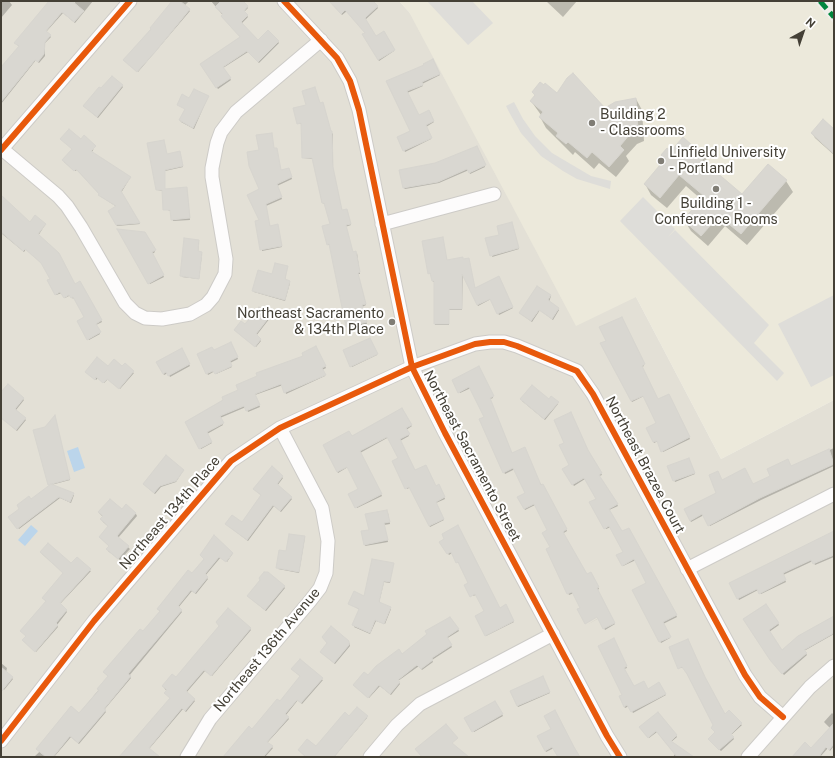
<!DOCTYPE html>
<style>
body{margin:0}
#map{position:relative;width:835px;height:758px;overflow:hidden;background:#efeee9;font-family:"Public Sans",sans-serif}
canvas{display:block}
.frame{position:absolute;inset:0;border:2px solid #444036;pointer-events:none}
.north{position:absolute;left:783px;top:12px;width:40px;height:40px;-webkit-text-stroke:3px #fff;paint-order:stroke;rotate:40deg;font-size:11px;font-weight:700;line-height:16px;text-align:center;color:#444036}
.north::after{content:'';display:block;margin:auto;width:14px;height:18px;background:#444036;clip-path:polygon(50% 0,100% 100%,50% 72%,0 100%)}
</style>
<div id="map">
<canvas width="835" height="758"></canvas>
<div class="frame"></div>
<div class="north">N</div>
</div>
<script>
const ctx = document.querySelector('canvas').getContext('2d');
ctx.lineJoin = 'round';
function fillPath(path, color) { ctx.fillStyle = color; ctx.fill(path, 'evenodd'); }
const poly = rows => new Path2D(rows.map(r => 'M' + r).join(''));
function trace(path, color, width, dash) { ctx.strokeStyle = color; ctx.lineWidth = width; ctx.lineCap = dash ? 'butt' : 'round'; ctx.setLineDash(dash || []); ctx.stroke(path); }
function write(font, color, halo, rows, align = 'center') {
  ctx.font = font + ' "Public Sans",sans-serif'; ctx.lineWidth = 4; ctx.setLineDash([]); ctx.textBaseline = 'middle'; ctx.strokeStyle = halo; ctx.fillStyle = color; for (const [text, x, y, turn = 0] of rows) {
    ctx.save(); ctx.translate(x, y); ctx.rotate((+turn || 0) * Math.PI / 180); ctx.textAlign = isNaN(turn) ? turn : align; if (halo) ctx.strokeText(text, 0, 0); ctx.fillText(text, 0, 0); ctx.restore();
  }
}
const residential = poly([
 [1,1,399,1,409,12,636,297,721,459,834,400,834,757,1,757]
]);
const education = poly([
 [399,1,814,1,834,24,834,400,721,459,636,297,576,326,409,12]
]);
const parking = poly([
 [427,1,472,1,493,23,468,45],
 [514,102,523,119,535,136,552,153,591,176,611,181,610,189,577,179,563,171,541,156,521,133,509,112,506,106],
 [643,197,675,229,668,237,675,230,769,325,754,343,784,373,777,381,620,221],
 [834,295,834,375,811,387,778,324]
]);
const water = poly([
 [78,447,85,468,74,472,67,451],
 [31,525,38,531,25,546,18,540]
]);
const shadow = poly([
 [1,1,9,1,12,5,1,18],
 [51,1,70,1,74,4,76,1,93,1,75,23,63,13,46,32,51,37,45,43,45,56,39,63,36,60,1,104,1,69,20,47,16,44],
 [174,1,189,1,184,6,190,11,138,72,125,61],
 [211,1,242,1,248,8,244,12,248,17,241,24,258,41,268,31,279,43,259,63,248,52,223,68,231,80,218,89,201,64,241,37],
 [330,1,372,1,378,8,365,20,376,38,383,33,394,51,379,61,364,35,366,33,347,11,342,15],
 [546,1,577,1,563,17],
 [433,61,440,75,422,84,423,86,407,93,418,116,430,112,434,122,426,127,431,139,405,152,398,137,411,131,387,82,425,66],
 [122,86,123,87,98,118,85,107],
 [533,93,557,94,605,110,636,99,642,110,644,141,637,144,626,156,629,161,616,177,599,163,594,169,575,152,573,155,546,128,540,117,541,115,531,101,535,96],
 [208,97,194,129,181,122,180,120],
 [319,104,331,132,333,134,333,169,342,211,347,211,351,225,345,227,352,253,357,253,360,274,358,274,366,305,362,307,367,324,348,328,330,245,328,245,331,225,326,204,322,203,313,159,303,158,302,124,298,123],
 [834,131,834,155,815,138,812,133],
 [81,140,95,146,92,152,130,178,121,193,140,224,117,226,109,212,117,207,100,196,100,194,77,170,75,171,64,162],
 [477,148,485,167,470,174,469,170,439,183,405,189,404,188,401,171,435,164],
 [274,150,281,172,289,170,292,179,277,186,282,199,266,206,270,227,278,227,282,247,262,251,261,190],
 [671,152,705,157,711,168,742,195,768,165,786,181,793,192,747,245,725,226,708,246,691,231,684,220,702,200,686,186,667,208,651,195,645,184,665,160,662,155],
 [180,154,183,167,165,171,165,190,187,190,190,220,173,221,171,211,164,209,163,191,157,190,167,155],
 [1,202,30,223,45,225,38,236,75,285,79,283,102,322,96,325,100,334,89,340,78,321,85,317,74,298,73,299,71,295,65,298,62,293,56,295,48,281,51,279,43,264,26,249,24,252,1,233],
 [512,224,519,249,492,257,500,235],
 [119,230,144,233,155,252,152,254,164,277,150,284],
 [443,240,447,261,462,258,475,289,498,278,513,308,499,315,491,299,478,306,463,272,462,310,449,310,449,325,435,325,435,282,433,282,431,274,429,273],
 [199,241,198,252,202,254,199,279,182,277],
 [287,267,285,280,290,283,285,301,254,292,253,291,272,275],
 [537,287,551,296,549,302,559,310,553,320,540,310,532,322,521,314],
 [259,308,270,318,256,336,261,341,256,347,236,331,245,325],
 [621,318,644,366,642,367,657,400,668,395,690,439,663,452,658,441,654,443,647,428,657,423,644,396,632,402,601,344,607,341],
 [370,339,377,355,352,367,344,351],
 [231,343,238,359,230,363,232,367,216,374,215,371,208,375,198,354,213,351],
 [316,348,326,368,322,370,325,376,286,394,283,385,255,395,260,407,248,412,246,407,220,418,223,425,207,434,212,443,201,449,186,422,239,391,305,357],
 [181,350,190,366,170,377,168,373,164,375,157,362],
 [122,367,134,373,120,389,108,379,104,383,98,378,96,380,87,373,108,368],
 [479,368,493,398,490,399,512,454,543,486,567,531,562,534,586,575,591,573,599,589,597,590,615,624,605,630,599,618,587,625,602,616,581,608,574,593,569,595,548,549,551,548,549,531,535,505,525,510,519,498,526,494,515,469,505,474,504,472,485,417,471,388,460,393,453,380],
 [8,386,24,400,16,410,26,420,17,431,1,417,1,394],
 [549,400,558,404,545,420,522,401],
 [402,409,412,426,406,430,409,436,400,441,415,471,436,487,439,486,445,499,436,503,444,520,430,527,411,487,407,489,393,462,400,458,389,437,360,453,382,496,357,508,350,495,360,489,348,467,338,473,324,445,351,437],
 [55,417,70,480,51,485,74,495,71,503,60,498,19,529,10,517,50,486,46,428],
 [834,448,834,466,761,500,710,526,704,515,691,522,685,510,718,493,722,481,753,485],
 [588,452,602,475,599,476,618,506,609,510,622,532,628,529,677,617,663,624,670,638,661,643,634,590,647,583,636,560,623,566,617,556,624,552,611,527,606,529,591,503,597,499,585,479,574,486,564,471],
 [689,460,695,474,675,482,668,467],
 [272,468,283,478,277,486,292,499,281,512,274,506,248,541,227,525,242,523,262,496,255,490],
 [183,471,176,482,161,487,155,494,144,484],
 [122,510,136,514,137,516,118,538,130,549,120,560,108,551,109,546,100,537,109,527,103,522,101,519,103,517,99,513],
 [388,513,390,524,384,525,388,542,365,546,370,531],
 [834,532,834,557,815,565,813,561,783,575,786,582,761,594,758,590,739,600,730,583],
 [305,537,299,573,278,569,287,552],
 [445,540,499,609,506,606,514,622,486,636,476,617,485,611,477,595,471,596,469,584,459,563,458,563,452,553,449,555,441,543],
 [41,553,91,571,60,604,67,612,57,625,58,627,36,652,23,640,47,602,44,599,64,573],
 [233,553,227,562,221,557,205,576,208,579,196,594,192,591,178,608,182,612,129,676,131,678,104,710,106,712,79,744,71,737,54,757,34,757,79,714,109,677,104,672,143,633,160,612,159,610,205,559],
 [393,564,390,583,384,582,379,603,391,609,385,624,376,621,370,634,354,627,360,610,350,604,365,597],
 [284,587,285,588,266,611,249,597],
 [765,605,779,625,769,632,782,651,799,637,834,617,834,634,804,651,807,655,784,675,772,661,744,619],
 [450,618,459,631,446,639,452,647,432,660,433,662,422,670,419,666,398,681,400,684,391,695,380,686,369,698,355,686,402,655],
 [250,629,251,630,212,676,205,671,186,693,195,701,186,712,183,709,149,749,153,757,120,757,171,698,163,686],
 [613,640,627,668,624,669,634,687,648,690,659,684,666,695,633,713,629,706,625,708,620,697,623,696],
 [349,642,350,646,335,664,321,652],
 [670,647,705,679,725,715,742,725,731,735,734,739,721,751,710,740,716,733,714,725,684,668,679,668],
 [1,663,7,668,6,672,13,679,4,690,1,687],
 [293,670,323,680,302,704,298,700,286,715,289,719,267,743,273,748,265,757,226,757,280,702,301,677],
 [543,678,550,693,518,707,511,691],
 [495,702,503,716,474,732,466,719],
 [658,713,677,737,671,742,692,757,673,757,675,754,657,732,649,738,641,729],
 [832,713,834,715,834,746,830,751,828,748,820,757,798,757,811,749,830,728,824,722],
 [367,716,367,718,334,757,306,757,299,750,316,748,349,717],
 [539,736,578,757,559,757,554,748,546,752]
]);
const building = poly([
 [49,1,72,1,84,11,74,22,62,12,46,31,51,35,45,42,44,54,38,62,35,60,1,102,1,67,19,46,14,43,49,1],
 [172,1,180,1,190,9,156,51,137,72,123,60,151,29,150,28,172,1],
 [221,1,243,1,248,6,244,11,248,15,241,22,258,40,268,30,279,41,258,62,247,51,223,67,231,78,216,88,200,64,240,37,221,16,223,14,215,7,221,1],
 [329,1,373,1,378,6,365,18,376,36,384,31,395,50,378,60,362,34,365,33,345,10,341,14,329,1],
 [433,59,440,74,422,82,423,85,407,91,419,115,429,110,434,121,426,125,432,138,403,151,397,137,410,131,386,81,424,65,423,64,433,59],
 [573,73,605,108,615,102,636,98,638,130,631,133,620,146,624,150,609,167,592,152,587,158,568,142,566,144,556,136,558,133,539,117,543,112,530,101,535,95,532,92,540,82,544,85,545,83,557,93,567,78,573,73],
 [112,76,123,85,97,117,83,106,99,87,101,88,112,76],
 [315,87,320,103,323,102,331,131,332,131,333,167,342,210,347,209,351,224,346,225,353,252,356,251,360,272,358,273,366,304,362,305,367,322,346,327,329,244,327,245,322,226,330,224,324,203,322,203,312,158,302,158,301,123,297,124,293,108,306,105,302,91,315,87],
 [194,89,209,96,193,128,179,120,185,109,177,105,182,94,189,98,194,89],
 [823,119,834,129,834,154,811,133,823,119],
 [69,129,81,139,84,135,96,146,91,151,131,177,121,191,140,223,116,225,108,211,116,206,98,195,99,194,76,169,74,171,62,160,72,149,60,139,69,129],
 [272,133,274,148,277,148,281,170,289,168,292,177,277,184,282,197,266,204,270,226,278,224,282,246,260,250,255,221,259,220,247,195,259,189,249,166,247,152,259,150,256,135,272,133],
 [683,137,705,157,702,160,742,194,768,164,787,180,741,234,719,216,701,236,683,220,704,196,679,175,660,198,644,184,665,159,661,155,667,148,671,151,683,137],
 [164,140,167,154,180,151,183,166,165,170,165,189,187,187,190,218,171,220,170,210,163,210,162,190,156,190,147,143,164,140],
 [477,146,486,165,469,173,467,169,438,182,403,188,399,170,435,163,477,146],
 [1,195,30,222,35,215,46,224,38,234,59,253,75,284,80,281,102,320,96,324,101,332,87,340,77,321,84,317,73,297,71,298,69,295,64,298,60,292,55,295,47,280,50,279,41,263,25,249,23,251,1,232,1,195],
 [512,222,519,248,490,256,485,238,499,235,497,226,512,222],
 [117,229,145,232,156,250,152,252,164,275,148,284,117,229],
 [443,237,447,260,463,257,463,259,469,258,475,288,499,276,513,307,497,314,490,299,477,305,462,274,462,309,449,309,449,324,434,324,434,281,432,281,430,273,428,274,422,241,443,237],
 [184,238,199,240,198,251,202,252,199,279,180,276,184,238],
 [275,263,288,266,285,279,290,281,285,300,252,291,258,270,272,274,275,263],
 [537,286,551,295,548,300,559,308,552,319,539,310,531,321,519,313,537,286],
 [259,307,270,316,256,334,261,339,255,347,234,330,241,321,245,324,259,307],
 [622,317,645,364,642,366,658,399,669,394,690,437,661,452,657,441,653,442,646,428,656,423,643,396,631,401,600,343,606,341,599,327,622,317],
 [370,338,378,354,350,367,343,350,370,338],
 [231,342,238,357,230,361,232,366,215,374,213,371,206,374,197,354,212,347,214,350,231,342],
 [316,346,326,366,322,368,326,375,284,393,281,384,255,394,260,405,246,411,244,406,220,416,224,423,207,432,212,442,199,449,185,422,223,400,222,397,238,390,236,385,257,376,256,373,303,356,302,353,316,346],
 [182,348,190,364,168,376,166,372,163,374,156,362,182,348],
 [97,357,108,366,114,359,122,366,125,363,134,371,119,389,107,379,103,383,96,377,95,380,85,372,97,357],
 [479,366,494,396,490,398,512,453,525,447,541,485,543,484,567,529,563,532,587,574,591,572,599,587,597,588,615,623,603,629,597,617,585,624,577,609,580,608,572,592,567,594,546,549,550,547,542,533,547,530,534,504,524,509,517,497,525,493,513,468,503,473,479,419,484,417,469,387,458,393,452,380,479,366],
 [8,384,24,398,15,409,26,418,16,430,1,418,1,392,8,384],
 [532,385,549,399,551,396,559,402,544,419,520,399,532,385],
 [402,408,412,425,406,428,410,434,400,439,415,470,426,465,436,486,439,484,445,497,436,502,444,519,429,526,409,487,405,489,392,461,398,458,387,437,360,451,382,494,355,508,348,494,358,489,347,467,337,472,323,445,349,431,352,436,402,408],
 [571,412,588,450,602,473,599,475,618,504,609,509,622,531,629,528,677,615,663,622,671,637,659,642,632,590,646,583,634,559,622,566,616,555,623,552,609,526,604,529,589,502,596,499,584,478,572,485,562,469,569,465,559,445,564,443,554,420,571,412],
 [55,415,70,479,48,485,33,430,45,427,55,415],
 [829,449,834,464,760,498,708,526,702,514,690,521,684,509,716,493,709,475,718,471,722,480,745,468,753,484,770,476,767,469,788,459,791,466,829,449],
 [166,455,184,470,176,481,160,486,154,493,143,484,166,455],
 [689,458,695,473,673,481,667,466,689,458],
 [272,466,283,476,277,484,292,497,280,511,273,505,247,540,225,524,232,515,242,522,261,495,253,489,272,466],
 [51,484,74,493,70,502,59,497,17,529,8,517,19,509,17,505,29,496,31,499,51,484],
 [110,499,122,509,126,504,136,513,117,536,129,546,118,559,106,549,109,546,99,537,108,526,100,519,103,516,98,512,110,499],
 [387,510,390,522,384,523,388,540,364,545,361,531,369,530,365,514,387,510],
 [458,525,500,608,506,604,514,621,485,636,475,616,484,611,475,594,470,597,464,585,468,583,458,562,456,563,451,552,447,554,439,542,444,539,442,534,458,525],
 [834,531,834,555,813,564,811,560,783,573,786,580,759,594,757,589,737,599,729,583,834,531],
 [289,534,305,536,299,572,276,568,279,550,286,551,289,534],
 [214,535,233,553,226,562,219,557,205,574,208,577,195,593,191,590,178,606,182,610,128,674,131,676,104,709,106,710,78,743,70,736,53,757,46,757,36,749,71,706,79,713,99,690,97,689,108,676,103,672,140,629,143,631,160,611,157,609,188,570,192,573,204,559,200,555,214,535],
 [48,543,71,563,77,557,91,569,60,603,67,610,56,623,58,625,35,652,22,640,26,636,20,631,46,601,42,598,63,573,40,552,48,543],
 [372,559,394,563,390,582,384,581,379,602,391,607,384,624,375,620,370,633,352,625,359,609,348,604,354,591,364,596,372,559],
 [264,572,268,572,285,586,265,610,247,596,260,580,259,578,264,572],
 [766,604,779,623,769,630,782,650,798,636,834,616,834,633,804,650,807,653,782,674,770,660,743,619,766,604],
 [228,608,251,628,211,676,204,670,186,691,195,699,185,711,182,708,149,748,160,757,119,757,170,698,164,693,167,690,162,686,172,674,176,677,191,659,219,626,216,622,228,608],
 [450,617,459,629,447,637,452,645,432,658,433,660,421,669,417,665,398,680,400,682,390,694,379,685,368,698,353,685,364,672,368,675,376,666,399,649,402,654,427,634,425,631,450,617],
 [331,626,349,641,349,645,334,663,320,652,327,643,322,637,331,626],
 [614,638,627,666,624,668,634,686,644,681,648,689,659,682,666,694,631,712,627,705,624,707,619,696,622,695,598,646,614,638],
 [688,639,705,677,725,714,729,710,742,723,731,734,734,737,719,750,708,739,715,732,711,728,713,725,687,674,682,667,678,669,669,647,688,639],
 [300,659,323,678,301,703,297,700,285,714,289,717,267,742,273,746,263,757,223,757,249,726,252,729,277,699,280,701,300,676,291,669,300,659],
 [1,667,13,677,1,692,1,667],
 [543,676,550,692,517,706,510,691,543,676],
 [495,701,503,714,472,732,464,718,495,701],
 [357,707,368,716,334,757,306,757,298,750,307,739,316,746,345,712,349,716,357,707],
 [555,710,574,747,580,757,558,757,552,747,545,751,537,736,551,729,544,716,555,710],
 [658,712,677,735,671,741,694,757,677,757,656,731,648,738,639,727,658,712],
 [834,723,834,744,829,750,826,747,820,755,821,757,792,757,805,742,811,748,834,723],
 [446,724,458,738,452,743,469,757,422,757,415,749,446,724]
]);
const minor = poly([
 [284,1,337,58,350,81,359,110,412,367,445,433,607,736,620,757],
 [2,149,58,196,67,206,81,227,125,303,135,313,145,318,162,319,190,314,206,305,213,297,225,274,226,259,212,177,212,168,217,143,221,132,236,112,321,40],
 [1,150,130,1],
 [382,224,494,194],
 [687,569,834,494],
 [1,741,94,621,231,461,280,428,412,367,475,344,490,342,504,342,517,346,577,371,593,394,745,675,760,697,783,717],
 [187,757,210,719,310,601,320,588,326,573,328,541,322,508,280,428],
 [370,757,397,725,420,704,553,634],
 [748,757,810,687,834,666]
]);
const quiet = poly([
 [820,1,834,17]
]);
const cycleway = poly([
 [284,1,337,58,350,81,359,110,412,367,445,433,607,736,620,757],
 [1,150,130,1],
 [1,741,94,621,231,461,280,428,412,367,475,344,490,342,504,342,517,346,577,371,593,394,745,675,760,697,783,717]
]);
const markers = [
 [592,123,4,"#807d75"],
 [661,161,4,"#807d75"],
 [716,189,4,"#807d75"],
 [392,322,4,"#807d75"]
];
const poiNames = [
 ["Building 2",600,115],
 ["- Classrooms",600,131],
 ["Linfield University",669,153],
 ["- Portland",669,169],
 ["Building 1 -",716,204,"center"],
 ["Conference Rooms",716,220,"center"],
 ["Northeast Sacramento",384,314,"right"],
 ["& 134th Place",384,330,"right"]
];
const streetNames = [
 ["Northeast Sacramento Street",472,456,62],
 ["Northeast Brazee Court",645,465,62],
 ["Northeast 134th Place",170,513,-49],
 ["Northeast 136th Avenue",267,650,-50]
];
fillPath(residential, '#e3e0d6');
fillPath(education, '#ece9db');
fillPath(parking, '#deddd9');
fillPath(water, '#bbd5eb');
fillPath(shadow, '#0003');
fillPath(building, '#d9d7d1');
trace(building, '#d7d5cf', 1);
trace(minor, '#cdcbc7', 15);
trace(minor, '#fdfcfc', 13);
trace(quiet, '#00873e', 5, [10, 5]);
trace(cycleway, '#e8590c', 6);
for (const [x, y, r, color] of markers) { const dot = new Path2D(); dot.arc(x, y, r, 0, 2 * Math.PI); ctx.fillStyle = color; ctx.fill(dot); trace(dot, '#fff', 1.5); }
write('14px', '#444036', '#fff', poiNames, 'left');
write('14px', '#444036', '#fff', streetNames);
</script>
